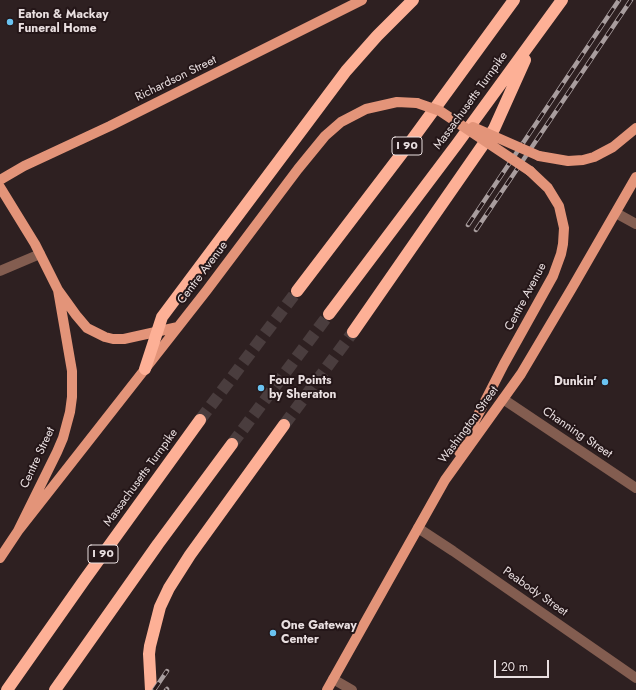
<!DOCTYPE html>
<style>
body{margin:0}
#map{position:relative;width:636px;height:690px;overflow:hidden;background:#2e2021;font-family:Jost,sans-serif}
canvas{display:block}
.scale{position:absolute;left:494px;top:660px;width:55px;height:18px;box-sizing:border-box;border:2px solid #e9dfe0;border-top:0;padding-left:5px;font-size:12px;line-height:14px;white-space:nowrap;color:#e9dfe0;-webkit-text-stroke:3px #241618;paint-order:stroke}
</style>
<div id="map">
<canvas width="636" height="690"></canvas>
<div class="scale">20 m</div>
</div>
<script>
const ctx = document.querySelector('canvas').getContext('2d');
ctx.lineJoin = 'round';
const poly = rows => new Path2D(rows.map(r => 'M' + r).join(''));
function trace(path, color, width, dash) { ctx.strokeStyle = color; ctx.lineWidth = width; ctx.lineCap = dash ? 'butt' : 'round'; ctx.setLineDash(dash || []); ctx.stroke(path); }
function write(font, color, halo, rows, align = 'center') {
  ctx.font = font + ' Jost,sans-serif'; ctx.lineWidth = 4; ctx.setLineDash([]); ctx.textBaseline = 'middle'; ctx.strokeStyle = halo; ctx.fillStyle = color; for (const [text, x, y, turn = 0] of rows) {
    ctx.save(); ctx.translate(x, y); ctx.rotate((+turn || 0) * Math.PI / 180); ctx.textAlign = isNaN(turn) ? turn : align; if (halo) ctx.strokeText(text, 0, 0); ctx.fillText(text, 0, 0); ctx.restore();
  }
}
const highwayTunnel = poly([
 [200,420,297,291],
 [284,425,353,332],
 [232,444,329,314]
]);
const minor = poly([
 [616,213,636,224],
 [0,271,40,254],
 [503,399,636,488],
 [418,528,453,551,636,678],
 [333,679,352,690]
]);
const major = poly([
 [539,156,568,161,583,160,594,157,613,147,636,128],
 [0,180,24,166,110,126,362,0],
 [0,187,35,244,58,290,76,315,87,328,105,337,113,339,124,339,178,327],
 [459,452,504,364,553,276,561,254,563,244,564,228,559,206,548,188,530,171],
 [18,531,207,290,298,169,325,136,341,122,366,109,397,102,417,103],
 [0,558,18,531,57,452,63,438,70,412,72,397,72,371,58,290],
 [327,690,445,480,521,374,572,288,636,177]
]);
const highway = poly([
 [297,291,406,148,514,0],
 [329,314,457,144,562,0],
 [353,332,494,129,525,60],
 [145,369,162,317,346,71,377,36,413,0],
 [7,690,85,579,200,420],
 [55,690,158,544,232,444],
 [151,690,149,654,150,646,160,607,169,588,190,555,284,425]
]);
const rail = poly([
 [468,225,619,0],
 [476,230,631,0],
 [154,690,167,671],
 [166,690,167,689]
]);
const majorBridge = poly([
 [417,103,440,111,530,171],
 [473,127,539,156]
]);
const markers = [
 [10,22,4,"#6ac3f1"],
 [605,382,4,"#6ac3f1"],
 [261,388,4,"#6ac3f1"],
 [273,633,4,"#6ac3f1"]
];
const shields = [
 [407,146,30],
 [103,554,30]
];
const shieldNames = [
 ["I 90",407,146],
 ["I 90",103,554]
];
const poiNames = [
 ["Eaton & Mackay",18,15],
 ["Funeral Home",18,29],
 ["Four Points",269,381],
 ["by Sheraton",269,395],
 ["Dunkin'",597,382,"right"],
 ["One Gateway",281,626],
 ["Center",281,640]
];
const streetNames = [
 ["Richardson Street",176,79,-26],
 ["Massachusetts Turnpike",471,101,-54],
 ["Centre Avenue",203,273,-53],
 ["Centre Avenue",526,297,-62],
 ["Washington Street",469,425,-54],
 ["Channing Street",577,433,34],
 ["Centre Street",38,458,-65],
 ["Massachusetts Turnpike",141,478,-54],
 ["Peabody Street",535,592,35]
];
trace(highwayTunnel, '#4a3d3e', 12, [12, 6]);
trace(minor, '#835d50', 10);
trace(major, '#e39479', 10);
trace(highway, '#fdb096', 12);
trace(rail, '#a89d9e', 4.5);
trace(rail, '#241618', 3, [9]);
trace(majorBridge, '#e39479', 10);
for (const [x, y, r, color] of markers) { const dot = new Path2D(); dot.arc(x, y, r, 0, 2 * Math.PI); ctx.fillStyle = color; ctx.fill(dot); trace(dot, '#241618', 1.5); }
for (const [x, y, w] of shields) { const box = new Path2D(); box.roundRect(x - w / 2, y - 9, w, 18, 3); ctx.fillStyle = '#241618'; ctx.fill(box); trace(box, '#e9dfe0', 1); }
write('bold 11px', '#e9dfe0', null, shieldNames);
write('bold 12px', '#e9dfe0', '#241618', poiNames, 'left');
write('12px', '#e9dfe0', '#241618', streetNames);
</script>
